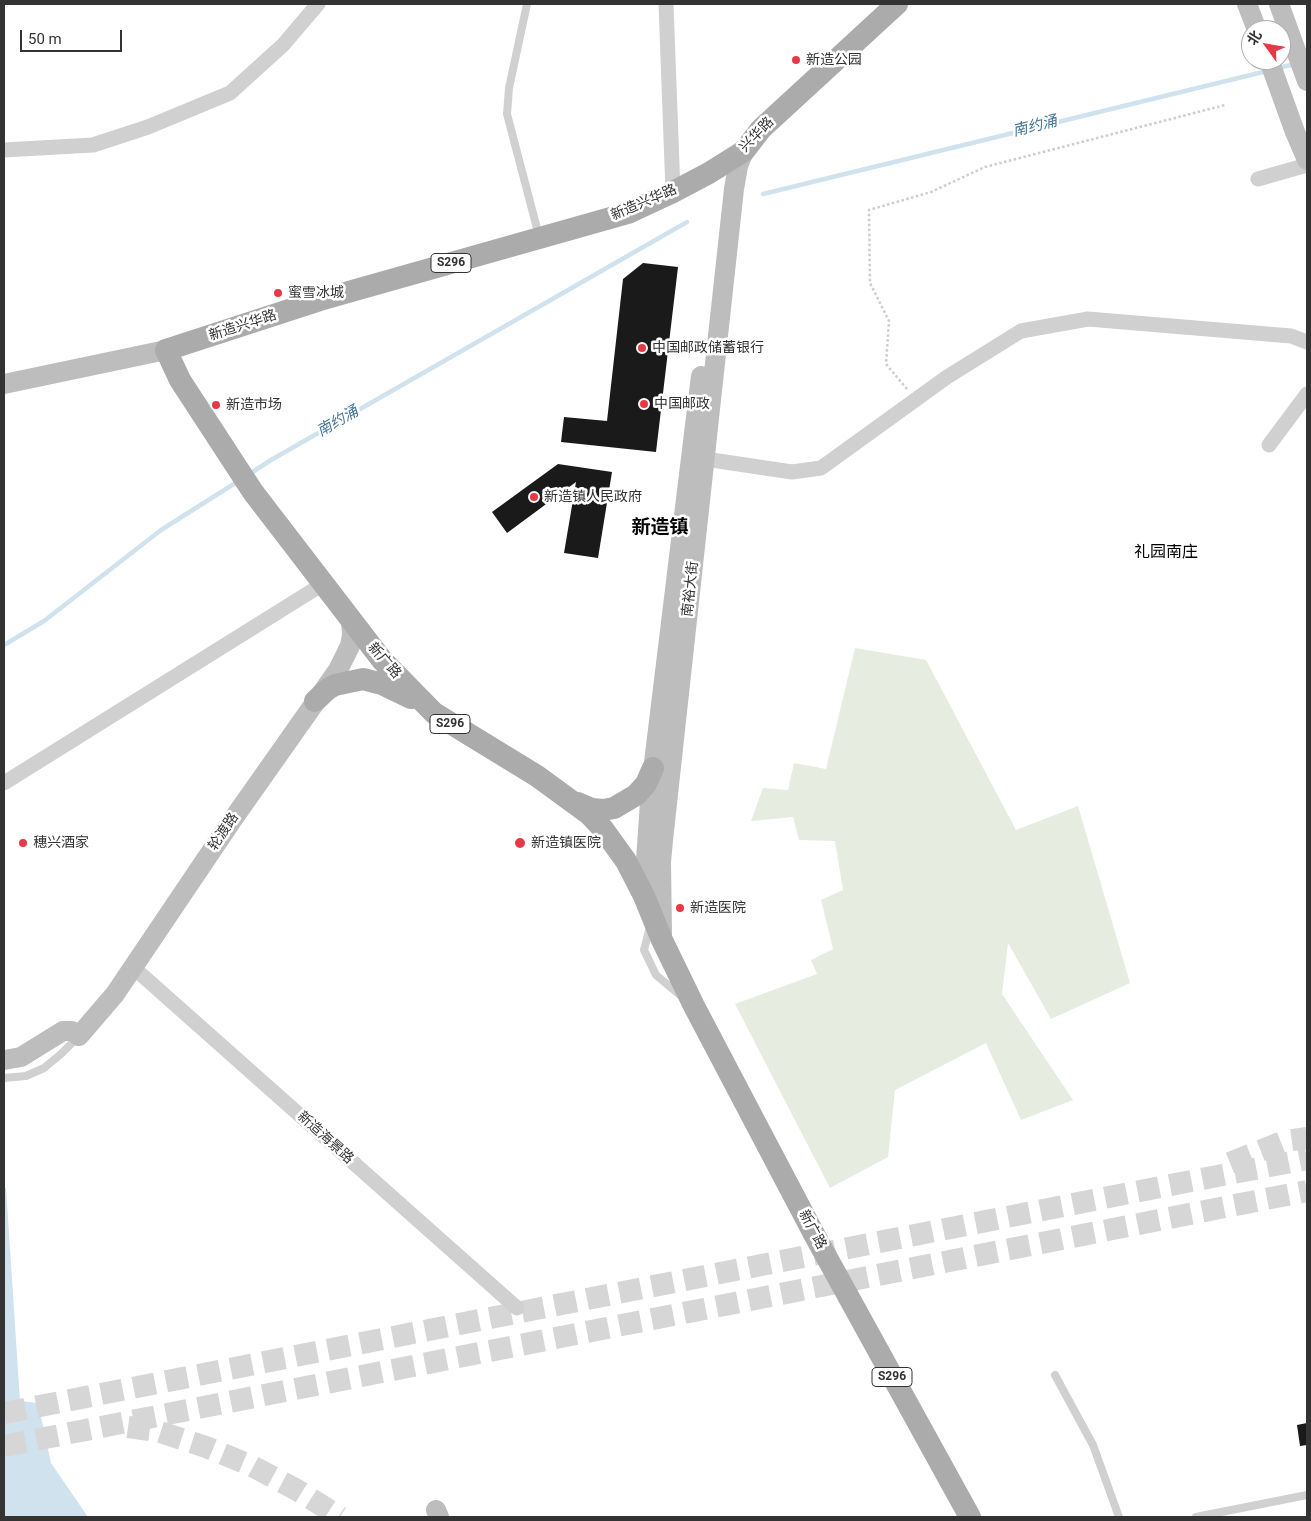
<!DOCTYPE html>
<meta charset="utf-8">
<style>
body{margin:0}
#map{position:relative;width:1311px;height:1521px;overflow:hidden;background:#fff;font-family:Roboto,"Noto Sans SC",sans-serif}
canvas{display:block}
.frame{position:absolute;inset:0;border:5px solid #333;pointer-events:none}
.north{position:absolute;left:1241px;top:20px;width:50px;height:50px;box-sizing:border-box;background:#fff;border:1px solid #adadad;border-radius:50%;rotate:302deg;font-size:14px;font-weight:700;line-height:20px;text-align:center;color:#333}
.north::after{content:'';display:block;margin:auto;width:18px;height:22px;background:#e63946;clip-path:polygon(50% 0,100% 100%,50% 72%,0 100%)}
.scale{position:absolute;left:20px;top:30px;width:102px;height:22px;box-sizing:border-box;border:2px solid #333;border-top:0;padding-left:6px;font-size:15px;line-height:18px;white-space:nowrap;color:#333;-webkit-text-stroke:4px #fff;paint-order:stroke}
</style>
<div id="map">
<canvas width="1311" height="1521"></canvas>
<div class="frame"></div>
<div class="north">北</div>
<div class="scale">50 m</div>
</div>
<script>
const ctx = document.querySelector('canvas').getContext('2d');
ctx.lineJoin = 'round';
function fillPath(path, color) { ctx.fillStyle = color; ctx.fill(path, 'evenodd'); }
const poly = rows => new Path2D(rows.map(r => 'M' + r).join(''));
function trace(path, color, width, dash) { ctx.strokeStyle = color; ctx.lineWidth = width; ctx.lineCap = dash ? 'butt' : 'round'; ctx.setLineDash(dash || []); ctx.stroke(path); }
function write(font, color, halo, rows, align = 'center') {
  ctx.font = font + ' Roboto,"Noto Sans SC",sans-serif'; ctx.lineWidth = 5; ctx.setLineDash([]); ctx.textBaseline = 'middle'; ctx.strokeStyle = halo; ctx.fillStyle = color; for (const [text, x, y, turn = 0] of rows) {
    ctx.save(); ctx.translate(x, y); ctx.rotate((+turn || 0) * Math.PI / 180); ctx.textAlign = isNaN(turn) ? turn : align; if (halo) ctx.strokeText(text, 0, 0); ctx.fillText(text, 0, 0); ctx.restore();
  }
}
const green = poly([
 [855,648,926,660,1016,830,1078,806,1130,983,1051,1019,1008,943,1002,994,1073,1100,1021,1120,986,1043,895,1090,888,1157,830,1188,735,1004,817,974,811,960,833,949,821,900,843,890,835,841,799,840,793,817,751,821,763,788,788,790,794,763,826,769]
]);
const water = poly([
 [4,1187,6,1188,20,1401,38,1403,51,1463,88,1517,4,1517]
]);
const stream = poly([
 [1277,68,1296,64],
 [763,194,1267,71],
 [248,475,271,460,687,222],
 [4,645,44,621,161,530,237,482]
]);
const building = poly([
 [643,263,678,267,656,452,561,442,564,417,607,421,623,279],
 [558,464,612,472,598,558,564,553,576,482,507,533,492,512],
 [1307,1423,1307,1445,1300,1446,1297,1425]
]);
const primaryTunnel = poly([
 [1230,1163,1285,1141,1307,1138],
 [4,1413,1186,1182,1307,1159],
 [128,1427,157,1431,206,1447,252,1466,297,1490,340,1517],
 [4,1446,1307,1191]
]);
const path = poly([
 [907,389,886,364,889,321,870,283,869,210,931,192,985,167,1225,105]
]);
const lane = poly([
 [527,4,509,88,507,114,539,236],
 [650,927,644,950,656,975,681,996],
 [4,1078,26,1076,44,1068,61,1054,78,1037],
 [1055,1375,1093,1445,1119,1517],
 [1196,1517,1307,1495]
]);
const street = poly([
 [666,4,673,192],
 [4,150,93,145,148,127,230,93,283,45,318,4],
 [1258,179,1307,165],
 [1269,445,1307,394],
 [705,459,792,472,821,468,947,377,1021,331,1088,319,1291,336,1307,342],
 [4,783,323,584],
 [134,968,517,1308]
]);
const secondary = poly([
 [1247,4,1257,30],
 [1279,4,1307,81],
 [1269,60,1295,132,1307,160],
 [4,384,166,350],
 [649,901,646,879,646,861,651,787,701,376],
 [662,935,661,862,663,840,734,189,738,166,744,151],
 [4,1060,21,1057,63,1031,72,1031,79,1036,115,994,233,819,338,670,350,646,352,635,351,620],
 [436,1510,439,1517]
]);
const primary = poly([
 [897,4,761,129,744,151,709,173,673,192,628,213,320,300,166,350,180,380,253,492,382,660,434,713,537,776,589,814,603,829,626,861,644,896,662,940,694,1006,815,1236,970,1517],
 [315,701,328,689,335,685,363,679,382,684,411,698],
 [578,803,592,809,603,810,614,808,636,795,646,784,653,768]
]);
const markers = [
 [796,60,5,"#e63946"],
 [278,293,5,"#e63946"],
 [642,348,5,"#e63946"],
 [644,404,5,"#e63946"],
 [216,405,5,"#e63946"],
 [534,497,5,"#e63946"],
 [23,843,5,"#e63946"],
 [520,843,6,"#e63946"],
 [680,908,5,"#e63946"]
];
const shields = [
 [451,263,40],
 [450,724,40],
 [892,1377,40]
];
const shieldNames = [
 ["S296",451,263],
 ["S296",450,724],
 ["S296",892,1377]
];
const poiNames = [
 ["新造公园",806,60],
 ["蜜雪冰城",288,293],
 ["中国邮政储蓄银行",652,348],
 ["中国邮政",654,404],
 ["新造市场",226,405],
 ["新造镇人民政府",544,497],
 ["穗兴酒家",33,843],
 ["新造镇医院",531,843],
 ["新造医院",690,908]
];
const streetNames = [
 ["兴华路",757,135,-46],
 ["新造兴华路",644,203,-23],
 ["新造兴华路",243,326,-18],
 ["南裕大街",691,589,-84],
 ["新广路",384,661,49],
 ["轮渡路",224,832,-56],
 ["新造海景路",325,1138,42],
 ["新广路",812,1230,62]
];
const waterNames = [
 ["南约涌",1035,127,-14],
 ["南约涌",338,422,-30]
];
const quarterNames = [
 ["礼园南庄",1166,553]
];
const districtNames = [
 ["新造镇",660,528]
];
fillPath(green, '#e6ecdf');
fillPath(water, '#cfe2ee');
trace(stream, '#cfe2ee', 4.5);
fillPath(building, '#1a1a1a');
trace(primaryTunnel, '#d6d6d6', 22, [22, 11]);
trace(path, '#cdcdcd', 2.5, [2.5, 2.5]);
trace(lane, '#d0d0d0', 8);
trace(street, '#d0d0d0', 15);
trace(secondary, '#bdbdbd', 20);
trace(primary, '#ababab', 22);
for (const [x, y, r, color] of markers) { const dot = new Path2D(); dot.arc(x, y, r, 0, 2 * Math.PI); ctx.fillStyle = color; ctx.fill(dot); trace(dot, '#fff', 2); }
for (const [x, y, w] of shields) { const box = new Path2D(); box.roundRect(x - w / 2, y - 9.5, w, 19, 4); ctx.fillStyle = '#fff'; ctx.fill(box); trace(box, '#333', 1); }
write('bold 12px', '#333', null, shieldNames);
write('14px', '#333', '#fff', poiNames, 'left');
write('14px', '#333', '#fff', streetNames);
write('italic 15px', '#3f7597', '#fff', waterNames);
write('16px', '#000', '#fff', quarterNames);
write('bold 19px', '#000', '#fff', districtNames);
</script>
